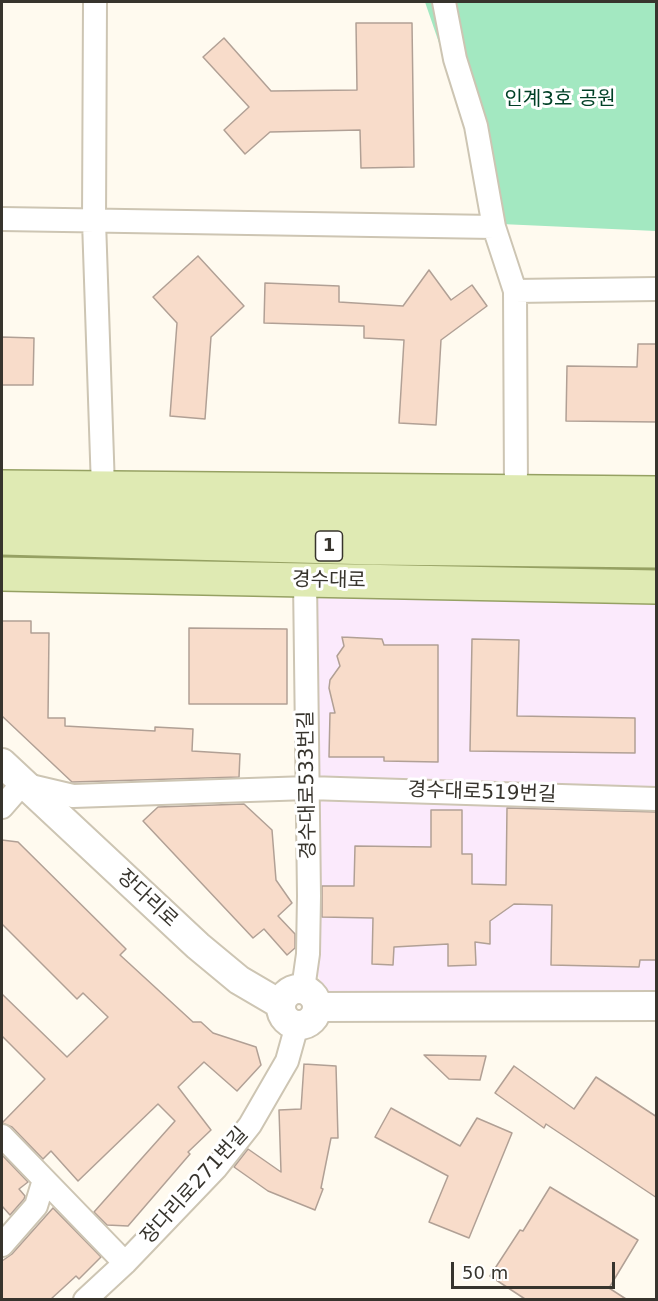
<!DOCTYPE html>
<meta charset="utf-8">
<style>
body{margin:0}
#map{position:relative;width:658px;height:1301px;overflow:hidden;background:#fffaef;font-family:"DejaVu Sans",sans-serif}
canvas{display:block}
.frame{position:absolute;inset:0;border:3px solid #37342d;pointer-events:none}
.scale{position:absolute;left:451px;top:1262px;width:164px;height:27px;box-sizing:border-box;border:3px solid #37342d;border-top:0;padding-left:8px;font-size:18px;line-height:21px;white-space:nowrap;color:#37342d;-webkit-text-stroke:4px #fff;paint-order:stroke}
</style>
<div id="map">
<canvas width="658" height="1301"></canvas>
<div class="frame"></div>
<div class="scale">50 m</div>
</div>
<script>
const ctx = document.querySelector('canvas').getContext('2d');
ctx.lineJoin = 'round';
function fillPath(path, color) { ctx.fillStyle = color; ctx.fill(path, 'evenodd'); }
const poly = rows => new Path2D(rows.map(r => 'M' + r).join(''));
function trace(path, color, width, dash) { ctx.strokeStyle = color; ctx.lineWidth = width; ctx.lineCap = dash ? 'butt' : 'round'; ctx.setLineDash(dash || []); ctx.stroke(path); }
function write(font, color, halo, rows, align = 'center') {
  ctx.font = font + ' "DejaVu Sans","Noto Sans KR",sans-serif'; ctx.lineWidth = 6; ctx.setLineDash([]); ctx.textBaseline = 'middle'; ctx.strokeStyle = halo; ctx.fillStyle = color; for (const [text, x, y, turn = 0] of rows) {
    ctx.save(); ctx.translate(x, y); ctx.rotate((+turn || 0) * Math.PI / 180); ctx.textAlign = isNaN(turn) ? turn : align; if (halo) ctx.strokeText(text, 0, 0); ctx.fillText(text, 0, 0); ctx.restore();
  }
}
const commercial = poly([
 [315,594,656,594,656,997,329,997,317,974]
]);
const green = poly([
 [425,2,656,2,656,231,501,224]
]);
const building = poly([
 [356,23,412,23,414,167,361,168,360,130,270,132,245,154,224,130,249,107,203,57,224,38,271,91,357,90,356,23],
 [198,256,244,306,211,337,205,419,170,416,177,323,153,297,198,256],
 [429,270,451,300,472,285,487,306,441,340,436,425,399,423,404,340,364,338,364,326,264,323,265,283,339,286,339,302,403,306,429,270],
 [2,337,34,338,33,385,2,385,2,337],
 [638,344,657,344,657,422,566,421,567,366,637,367,638,344],
 [2,621,31,621,31,633,49,633,48,718,65,718,65,726,155,731,155,727,193,729,192,751,240,754,239,777,72,782,2,716,2,621],
 [189,628,287,629,287,704,189,704,189,628],
 [342,637,382,639,384,645,438,645,438,762,384,761,384,757,329,757,330,713,335,713,329,688,330,680,340,666,337,656,344,646,342,637],
 [472,639,519,640,517,716,635,718,635,753,470,751,472,639],
 [244,804,272,830,276,880,292,903,278,916,295,934,295,948,287,955,264,929,253,938,143,821,158,807,244,804],
 [507,808,657,812,657,960,640,960,639,967,551,965,552,905,514,904,490,921,490,944,475,942,476,965,448,966,448,944,394,947,393,965,372,964,373,918,322,917,322,886,354,886,355,846,431,847,431,810,462,810,462,854,472,854,472,884,506,885,507,808],
 [2,840,18,842,126,949,120,955,193,1022,201,1022,213,1033,256,1047,261,1065,237,1091,204,1062,178,1087,211,1130,188,1152,190,1154,128,1226,107,1225,94,1212,175,1121,158,1104,78,1181,51,1151,43,1159,12,1127,2,1123,45,1079,2,1036,2,994,67,1057,108,1017,83,993,77,999,2,924,2,840],
 [424,1055,486,1056,480,1080,449,1079,424,1055],
 [304,1064,336,1066,338,1138,331,1138,321,1188,323,1189,315,1210,268,1191,234,1167,248,1149,281,1172,279,1110,301,1109,304,1064],
 [514,1066,574,1109,596,1077,657,1117,657,1198,546,1124,544,1128,495,1093,514,1066],
 [391,1108,460,1146,477,1118,512,1133,469,1238,429,1222,448,1176,375,1137,391,1108],
 [2,1155,28,1182,19,1189,25,1196,24,1199,10,1215,2,1206,2,1155],
 [550,1187,638,1240,609,1288,626,1299,525,1299,490,1276,520,1230,523,1231,550,1187],
 [53,1208,101,1257,79,1279,76,1276,51,1299,2,1299,2,1261,12,1254,53,1208]
]);
const minor = poly([
 [95,2,94,221,103,488],
 [444,2,455,59,476,126,494,227],
 [2,219,494,227,515,291],
 [516,491,515,291,656,289],
 [2,807,22,784,73,796,308,788,656,799],
 [303,989,308,954,309,896,305,580],
 [2,1136,125,1263],
 [2,1245,36,1206,44,1180],
 [85,1300,125,1263,216,1168,250,1125,287,1061,297,1025]
]);
const tertiary = poly([
 [2,763,198,946,239,980,280,1004],
 '281 1007a18 18 0 1 1 36 0a18 18 0 1 1-36 0Z',
 [317,1007,656,1006]
]);
const primary = poly([
 [2,487,656,493],
 [2,510,656,522],
 [2,538,374,548,656,551],
 [2,574,656,587]
]);
const shields = [
 [329,546,27]
];
const shieldNames = [
 ["1",329,546]
];
const parkNames = [
 ["인계3호 공원",560,100]
];
const streetNames = [
 ["경수대로",329,581,1],
 ["경수대로533번길",308,785,-91],
 ["경수대로519번길",482,793,2],
 ["장다리로",147,899,43],
 ["장다리로271번길",195,1186,-48]
];
fillPath(commercial, '#fbeafc');
fillPath(green, '#a3e8c1');
fillPath(building, '#f8dcca');
trace(building, '#b1a095', 1.5);
trace(minor, '#cdc5b3', 26);
trace(tertiary, '#cdc5b3', 32);
trace(primary, '#96a163', 36);
trace(minor, '#fff', 22);
trace(tertiary, '#fff', 28);
trace(primary, '#dfeab3', 33);
for (const [x, y, w] of shields) { const box = new Path2D(); box.roundRect(x - w / 2, y - 15, w, 30, 4.5); ctx.fillStyle = '#fff'; ctx.fill(box); trace(box, '#37342d', 1.5); }
write('bold 18px', '#37342d', null, shieldNames);
write('20px', '#004026', '#fff', parkNames);
write('20px', '#37342d', '#fff', streetNames);
</script>
